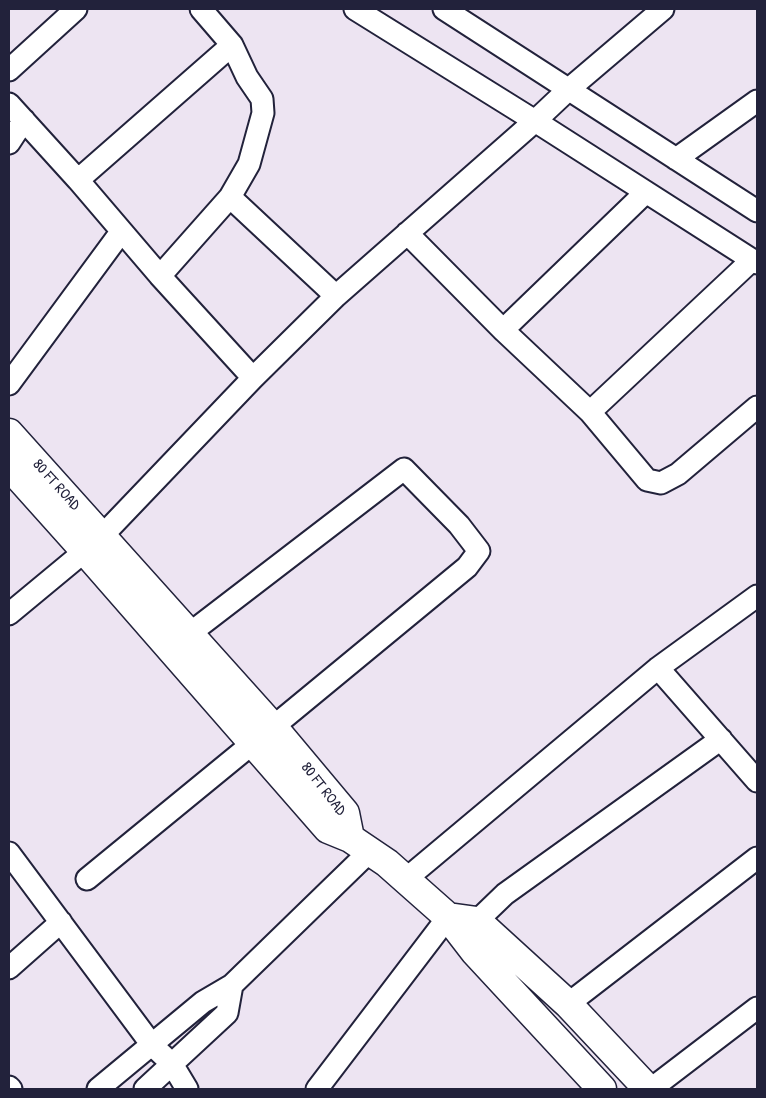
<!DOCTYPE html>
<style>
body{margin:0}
#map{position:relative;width:766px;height:1098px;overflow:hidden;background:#ede4f2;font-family:"Patrick Hand",sans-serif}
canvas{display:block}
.frame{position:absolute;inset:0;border:10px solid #22223b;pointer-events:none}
</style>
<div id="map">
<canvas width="766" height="1098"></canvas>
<div class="frame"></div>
</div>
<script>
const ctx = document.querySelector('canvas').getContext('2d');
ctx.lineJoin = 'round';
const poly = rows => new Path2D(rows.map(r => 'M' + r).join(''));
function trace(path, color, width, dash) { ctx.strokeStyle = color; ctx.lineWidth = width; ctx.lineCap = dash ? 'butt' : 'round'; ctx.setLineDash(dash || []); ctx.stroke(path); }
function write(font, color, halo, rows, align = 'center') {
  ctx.font = font + ' "Patrick Hand",sans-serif'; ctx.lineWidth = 4.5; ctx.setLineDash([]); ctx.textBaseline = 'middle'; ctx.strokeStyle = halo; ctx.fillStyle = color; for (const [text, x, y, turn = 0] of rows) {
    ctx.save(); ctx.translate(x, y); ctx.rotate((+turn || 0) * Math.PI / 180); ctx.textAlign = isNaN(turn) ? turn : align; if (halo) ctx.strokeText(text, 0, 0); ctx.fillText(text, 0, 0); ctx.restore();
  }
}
const minor = poly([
 [201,9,232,45,247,77,262,99,263,113,249,164,230,197,336,296],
 [355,9,535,121,757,263],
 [444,9,757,211],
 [9,70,76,9],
 [9,104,78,180,160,276,253,378],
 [9,143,24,120],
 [676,159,757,101],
 [78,180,232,45],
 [407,233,503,330,590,412,647,480,661,483,678,474,757,407],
 [160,276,230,197],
 [503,330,646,192],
 [9,384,121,232],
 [590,412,752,260],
 [9,614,85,551,102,536,253,378,336,296,535,121,569,89,663,9],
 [189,634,404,469,459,525,479,551,467,567,273,727],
 [658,668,757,781],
 [9,853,152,1045,172,1064,187,1089],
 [87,879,253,743],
 [406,879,658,668,757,596],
 [477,921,505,894,721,739],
 [9,968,61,922],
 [568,1004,757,858],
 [9,1087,11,1089],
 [98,1089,203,1002,232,985,369,852],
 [145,1089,227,1013,232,985],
 [317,1089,448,917],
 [651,1089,757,1008]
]);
const major = poly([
 [9,433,273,727,345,813,350,838],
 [9,466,85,551,328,829,350,838,387,863,448,917,475,952,602,1089],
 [448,917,477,921,568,1004,648,1089]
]);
const streetNames = [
 ["80 FT ROAD",56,485,48],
 ["80 FT ROAD",323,789,52]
];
trace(minor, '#22223b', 25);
trace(major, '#22223b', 31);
trace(minor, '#fff', 21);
trace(major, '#fff', 28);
write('15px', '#22223b', '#fff', streetNames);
</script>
